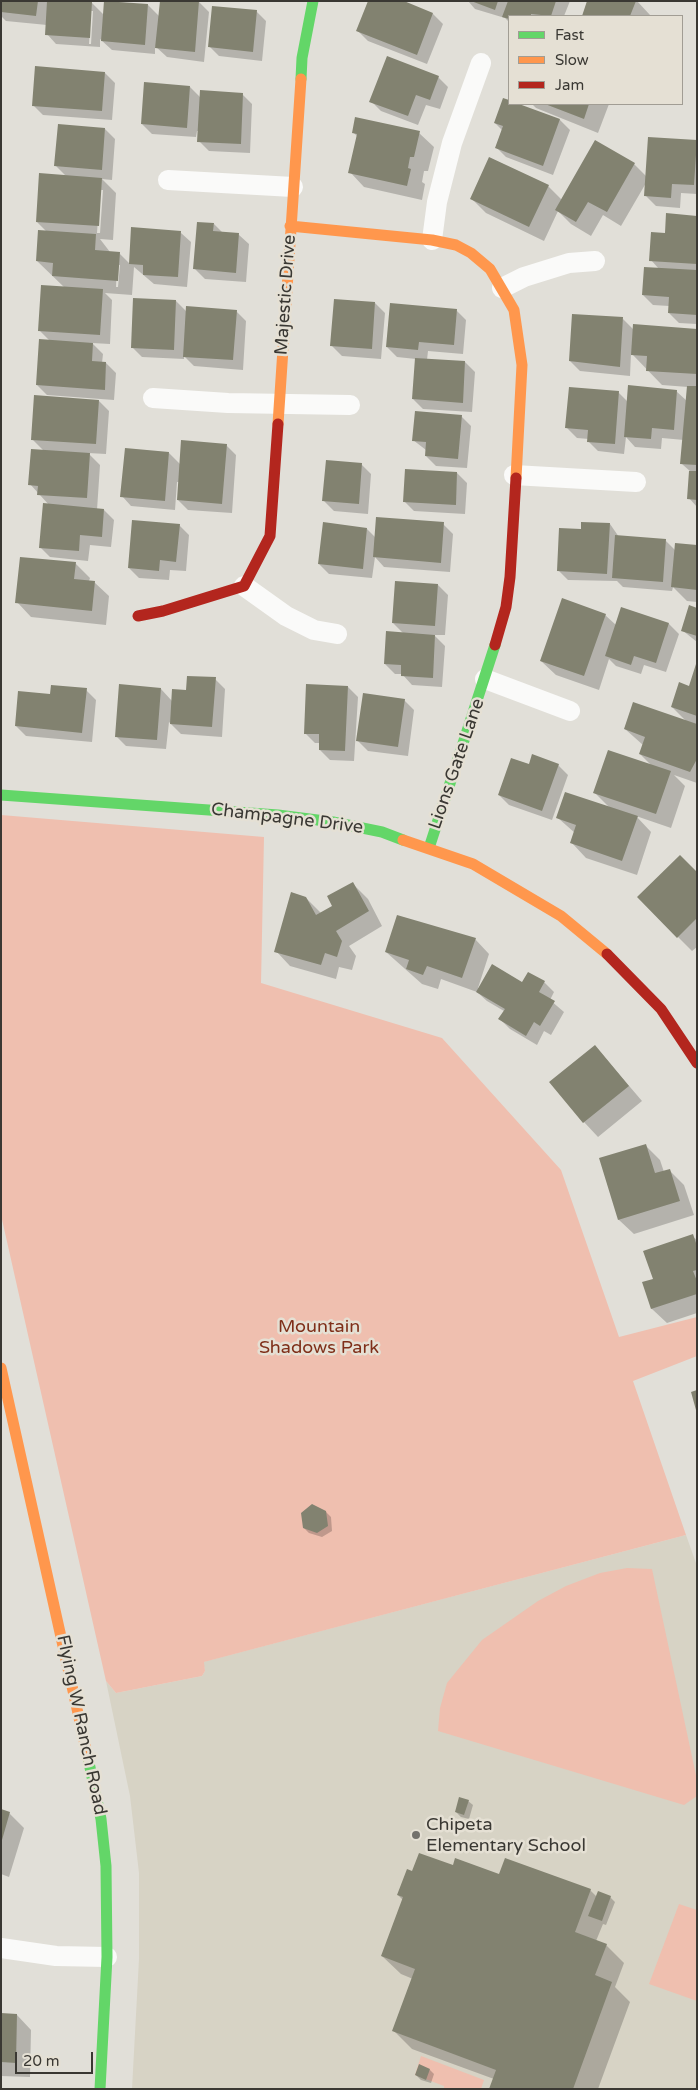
<!DOCTYPE html>
<style>
body{margin:0}
#map{position:relative;width:698px;height:2090px;overflow:hidden;background:#e1dfd8;font-family:"Varela Round",sans-serif}
canvas{display:block}
.frame{position:absolute;inset:0;border:2px solid #3a3833;pointer-events:none}
.legend{position:absolute;left:508px;top:15px;width:175px;height:90px;box-sizing:border-box;background:#e5e0d4;border:1px solid #a19d94;margin:0;padding:6px 9px;list-style:none;font-size:15px;color:#3a3833}
.legend li{display:flex;align-items:center;gap:10px;height:25px}
.legend b{width:25px;border:1px solid #a19d94}
.scale{position:absolute;left:15px;top:2052px;width:78px;height:22px;box-sizing:border-box;border:2px solid #3a3833;border-top:0;padding-left:6px;font-size:15px;line-height:18px;white-space:nowrap;color:#3a3833;-webkit-text-stroke:4px #e5e0d4;paint-order:stroke}
</style>
<div id="map">
<canvas width="698" height="2090"></canvas>
<div class="frame"></div>
<ul class="legend">
<li><b style="height:6px;background:#63d668"></b>Fast</li>
<li><b style="height:6px;background:#ff974d"></b>Slow</li>
<li><b style="height:6px;background:#b3261e"></b>Jam</li>
</ul>
<div class="scale">20 m</div>
</div>
<script>
const ctx = document.querySelector('canvas').getContext('2d');
ctx.lineJoin = 'round';
function fillPath(path, color) { ctx.fillStyle = color; ctx.fill(path, 'evenodd'); }
const poly = rows => new Path2D(rows.map(r => 'M' + r).join(''));
function trace(path, color, width, dash) { ctx.strokeStyle = color; ctx.lineWidth = width; ctx.lineCap = dash ? 'butt' : 'round'; ctx.setLineDash(dash || []); ctx.stroke(path); }
function write(font, color, halo, rows, align = 'center') {
  ctx.font = font + ' "Varela Round",sans-serif'; ctx.lineWidth = 5; ctx.setLineDash([]); ctx.textBaseline = 'middle'; ctx.strokeStyle = halo; ctx.fillStyle = color; for (const [text, x, y, turn = 0] of rows) {
    ctx.save(); ctx.translate(x, y); ctx.rotate((+turn || 0) * Math.PI / 180); ctx.textAlign = isNaN(turn) ? turn : align; if (halo) ctx.strokeText(text, 0, 0); ctx.fillText(text, 0, 0); ctx.restore();
  }
}
const built = poly([
 [686,1535,697,1566,697,2089,132,2089,139,1959,139,1873,130,1796,106,1681,116,1693,202,1676,205,1671,203,1662]
]);
const green = poly([
 [1,815,264,837,261,983,442,1038,561,1170,619,1337,697,1317,697,1356,633,1381,686,1535,204,1662,205,1671,202,1676,116,1693,106,1681,1,1215],
 [627,1568,652,1569,697,1780,697,1796,684,1805,438,1731,440,1708,447,1683,482,1640,538,1601,566,1586,600,1573],
 [679,1904,697,1910,697,2001,649,1984],
 [421,2056,484,2080,481,2089,444,2089,444,2086,415,2075]
]);
const shadow = poly([
 [1,1,85,1,92,3,104,15,105,1,148,5,160,17,188,1,199,2,209,12,204,62,167,57,155,46,155,54,112,50,100,39,100,47,56,44,47,34,47,25,6,21,1,16],
 [91,11,93,11,91,44,89,44],
 [468,1,570,1,564,16,509,16,509,22,505,18,475,9],
 [588,1,637,1,650,15,583,16],
 [256,11,266,21,262,61,219,56,209,46],
 [433,14,443,24,427,64,368,41,358,31],
 [105,73,115,83,112,120,43,115,33,105],
 [438,77,448,87,440,109,426,105,418,125,381,111,371,101],
 [190,87,201,98,242,94,252,104,250,153,209,151,199,141,199,131,197,131,196,137,152,134,142,124],
 [504,99,509,101,509,104,516,104,560,120,570,130,553,175,506,157,496,147,502,130,495,123],
 [532,104,609,104,598,133,536,108],
 [105,129,115,139,112,180,102,179,116,193,113,240,100,239,110,252,119,253,130,264,181,233,191,242,187,287,154,284,134,267,132,295,105,293,112,300,110,344,92,343,103,354,102,363,106,363,116,373,114,400,47,395,37,385,50,341,40,331,65,288,37,261,47,232,37,222,66,176,56,166],
 [100,190,103,190,100,233,97,233],
 [117,265,120,265,118,287,116,287],
 [353,132,419,133,434,147,428,171,424,171,422,182,425,184,422,200,364,187,350,172,358,137],
 [595,142,634,164,647,177,697,142,697,194,681,193,680,208,656,206,646,196,646,183,621,226,603,215,591,236,571,224,558,211,544,241,486,213,471,198,490,158,548,186,562,200],
 [697,217,697,324,679,323,669,313,669,306,653,305,643,295,659,269,651,260,666,234],
 [214,224,223,233,239,235,249,244,246,282,205,279,195,269],
 [176,301,187,312,236,311,246,321,243,370,194,366,184,356,184,359,142,357,132,347],
 [375,303,385,313,381,359,342,356,332,346],
 [456,310,466,320,463,354,428,351,427,360,465,362,475,372,472,412,423,409,413,399,416,359,397,357,387,347],
 [623,319,634,330,697,330,697,507,689,498,691,472,682,464,684,440,662,438,661,449,635,447,626,437,624,454,598,451,588,441,589,439,577,438,567,428,618,392,628,402,676,391,687,401,688,387,662,385,631,353,630,376,580,371,570,361],
 [99,401,109,411,106,454,88,453,100,465,97,510,104,510,114,520,111,547,90,545,88,561,50,557,40,547,49,505,30,484,44,451,32,439],
 [461,416,471,426,467,468,436,466,426,456,426,450,413,440],
 [226,445,236,455,232,513,188,510,178,500,179,482,177,482,175,510,131,506,122,496,169,453,181,465],
 [361,464,371,474,368,514,334,511,324,501],
 [457,473,467,483,465,514,414,511,404,501],
 [443,524,453,534,450,572,384,567,375,557,372,578,329,574,319,564,367,529,376,538],
 [610,524,619,537,665,540,676,551,697,547,697,602,687,601,673,587,672,591,623,587,617,581,568,580,558,570,582,531],
 [179,525,189,535,186,571,170,570,169,580,139,578,129,568],
 [75,563,90,578,89,581,94,582,109,596,106,625,31,617,17,602],
 [438,585,448,595,445,635,434,635,445,646,442,687,412,685,402,674,395,674,385,664,404,634,393,623],
 [621,609,669,624,679,634,666,672,644,665,641,674,616,666,609,659,599,690,556,675,541,661,605,615,616,625],
 [697,609,697,642,682,630],
 [697,667,697,783,674,775,685,786,671,828,636,816,651,832,637,875,586,858,572,843,575,833,558,818,610,808,595,793,652,766,640,754,643,745,625,729,688,723,672,707,690,687],
 [215,679,225,689,222,737,181,734,169,722,166,749,126,746,116,736,161,689,172,701],
 [348,687,358,697,354,761,330,760,320,750,320,743,315,743,305,733],
 [86,690,96,700,92,742,26,736,16,726,51,696],
 [404,700,414,710,408,756,368,751,358,741],
 [558,765,568,775,552,820,509,805,499,795,530,766],
 [697,873,697,947,692,951,638,897],
 [353,884,368,899,382,926,349,946,356,956,352,970,339,967,336,979,290,966,276,951,306,898,321,913,334,906],
 [475,939,489,954,478,988,544,982,554,992,550,1000,564,1012,551,1035,544,1031,537,1045,510,1029,500,1019,504,1011,487,1001,477,992,441,979,438,989,422,984,386,952],
 [595,1046,642,1101,598,1137,584,1122],
 [645,1145,660,1160,664,1172,669,1170,684,1185,694,1215,634,1234,619,1220,601,1159],
 [692,1236,697,1240,697,1313,667,1323,652,1309,644,1283,654,1280],
 [326,1512,331,1517,332,1531,322,1537,309,1533,304,1528],
 [468,1801,473,1805,469,1819,461,1817,456,1812],
 [1,1810,9,1813,24,1828,9,1877,1,1874],
 [454,1867,590,1890,597,1897,610,1897,615,1902,606,1925,603,1924,596,1941,606,1945,624,1963,615,1987,630,2002,598,2089,491,2089,494,2079,412,2049,394,2031,413,1979,401,1974,382,1956,403,1900,398,1895,413,1872],
 [1,2015,17,2015,31,2030,30,2077,1,2076],
 [430,2070,434,2074,431,2083,421,2080,416,2075]
]);
const building = poly([
 [1,1,38,1,36,16,1,12],
 [47,1,92,2,90,38,45,35],
 [104,1,148,4,145,45,101,41],
 [160,1,199,1,195,52,155,48],
 [368,1,404,1,433,13,417,55,356,31],
 [471,1,498,1,495,10],
 [508,1,556,1,551,16,531,14,531,16,509,16,509,19,502,17],
 [587,1,636,1,630,16,582,16],
 [212,6,257,10,253,52,208,47],
 [387,56,439,76,430,100,416,95,408,116,369,102],
 [35,66,105,72,102,111,32,106],
 [144,82,190,86,187,128,141,124],
 [200,90,243,93,241,144,197,142],
 [503,98,509,100,509,104,519,104,560,119,543,166,495,148,503,126,494,123],
 [545,104,589,104,584,119],
 [355,117,420,131,414,157,410,157,408,168,411,169,407,186,348,173,357,134,352,133],
 [58,124,105,128,102,170,54,166],
 [648,137,697,140,694,185,672,184,671,198,644,196],
 [595,140,635,163,607,212,588,202,576,222,555,210],
 [489,157,549,185,529,227,470,199],
 [39,173,102,178,99,226,36,222],
 [666,213,697,216,697,264,649,261,651,232,665,233],
 [197,222,214,223,213,231,239,233,236,273,193,269],
 [131,227,181,231,178,277,143,275,143,265,129,264],
 [38,230,96,234,95,250,120,252,118,281,52,276,53,263,36,261],
 [644,267,697,270,697,315,668,313,669,297,642,295],
 [41,285,103,289,100,335,38,331],
 [133,298,176,300,174,350,131,348],
 [334,299,375,302,372,349,330,346],
 [390,303,457,309,454,345,419,342,418,350,386,347],
 [186,306,237,310,233,360,183,357],
 [572,314,623,317,620,367,569,361],
 [633,324,697,329,697,374,646,371,647,356,631,355],
 [39,339,93,343,92,361,106,362,105,390,36,385],
 [415,358,465,361,463,403,412,399],
 [628,385,677,390,674,430,652,428,651,439,624,437],
 [687,386,697,386,697,465,680,464],
 [569,387,619,391,615,444,587,442,588,430,565,428],
 [34,395,99,400,96,444,31,440],
 [415,411,462,415,458,459,425,456,426,442,412,441],
 [181,440,227,444,222,504,177,500],
 [125,448,169,452,165,501,120,497],
 [31,449,90,453,87,498,37,495,38,486,28,485],
 [326,460,362,463,359,504,322,501],
 [405,469,457,472,456,505,403,502],
 [689,471,697,471,697,500,687,499],
 [43,503,104,509,102,537,80,535,79,551,39,548],
 [376,517,444,522,441,563,373,557],
 [132,520,180,524,176,562,160,560,159,571,128,568],
 [323,522,367,528,363,569,318,564],
 [581,522,610,523,607,574,557,571,559,528,581,529],
 [615,535,666,539,663,582,612,578],
 [675,543,697,545,697,590,671,587],
 [20,557,76,562,74,579,95,581,92,611,15,603],
 [395,581,438,584,435,626,392,623],
 [562,598,606,614,584,676,540,661],
 [689,605,697,608,697,636,681,631],
 [621,607,669,623,656,663,634,656,631,665,605,656],
 [386,631,435,635,433,678,401,676,401,665,384,664],
 [696,664,697,664,697,716,671,707,679,682,689,686],
 [187,676,216,677,212,727,170,724,172,689,186,690],
 [119,684,161,688,157,740,115,737],
 [306,684,348,686,345,751,319,750,319,734,304,734],
 [51,685,87,688,82,733,15,726,18,691,50,694],
 [363,693,405,699,398,747,356,741],
 [633,702,697,724,697,759,690,772,639,754,645,737,624,729],
 [608,750,671,771,656,814,593,793],
 [532,754,559,764,542,811,498,795,511,758,529,764],
 [565,792,638,816,622,861,570,843,576,825,556,818],
 [680,855,697,872,697,918,677,938,637,897],
 [353,882,369,911,336,931,342,941,337,957,325,953,321,965,274,952,291,892,306,897,316,915,332,906,327,896],
 [397,915,476,938,462,978,427,966,423,975,406,969,409,960,385,952],
 [492,964,522,982,528,972,545,981,539,992,555,1001,540,1026,534,1022,526,1036,498,1019,505,1009,476,992],
 [595,1045,629,1086,583,1123,549,1082],
 [646,1144,655,1173,670,1169,680,1201,618,1220,599,1158],
 [693,1234,697,1246,697,1270,693,1271,697,1281,697,1294,651,1309,642,1282,653,1279,643,1251],
 [697,1390,697,1410,696,1410,691,1392],
 [312,1504,326,1511,328,1526,317,1533,303,1528,301,1513],
 [459,1797,469,1800,464,1815,455,1812],
 [1,1809,10,1812,2,1840,1,1840],
 [419,1853,453,1865,455,1858,499,1874,505,1858,591,1889,575,1932,607,1944,595,1975,612,1982,573,2089,489,2089,496,2070,392,2031,415,1969,381,1956,403,1897,397,1895,407,1869,412,1871],
 [598,1891,611,1896,602,1921,588,1916],
 [1,2013,17,2014,16,2063,1,2062],
 [419,2064,430,2069,426,2080,415,2075]
]);
const street = poly([
 [168,180,293,187],
 [432,240,437,202,452,143,481,63],
 [502,288,524,277,569,263,595,261],
 [153,398,228,403,350,405],
 [514,475,636,482],
 [244,586,286,616,314,630,337,634],
 [485,679,570,711],
 [1,1948,56,1956,107,1957]
]);
const fast = poly([
 [301,79,302,58,313,1],
 [1,795,278,815,333,822,382,832,403,840],
 [429,848,495,645],
 [88,1758,101,1819,106,1866,107,1957,100,2089]
]);
const slow = poly([
 [290,226,432,240,456,245,471,253,490,269,514,310,522,365,516,478],
 [278,424,301,79],
 [403,840,473,864,561,916,607,954],
 [1,1368,88,1758]
]);
const jam = poly([
 [138,616,163,611,244,586,270,536,278,424],
 [495,645,506,607,510,577,516,478],
 [607,954,661,1009,697,1063]
]);
const markers = [
 [416,1835,5,"#74726d"]
];
const streetNames = [
 ["Majestic Drive",286,295,-86],
 ["Lions Gate Lane",457,764,-71],
 ["Champagne Drive",287,819,7],
 ["Flying W Ranch Road",81,1725,78]
];
const parkNames = [
 ["Mountain",319,1327],
 ["Shadows Park",319,1348]
];
const poiNames = [
 ["Chipeta",426,1825],
 ["Elementary School",426,1846]
];
fillPath(built, '#d7d3c5');
fillPath(green, '#efbfaf');
fillPath(shadow, '#0003');
fillPath(building, '#828270');
trace(street, '#fafaf9', 20);
trace(fast, '#63d668', 11);
trace(slow, '#ff974d', 11);
trace(jam, '#b3261e', 11);
for (const [x, y, r, color] of markers) { const dot = new Path2D(); dot.arc(x, y, r, 0, 2 * Math.PI); ctx.fillStyle = color; ctx.fill(dot); trace(dot, '#e5e0d4', 2); }
write('18px', '#3a3833', '#e5e0d4', streetNames);
write('18px', '#7f2f19', '#e5e0d4', parkNames);
write('18px', '#3a3833', '#e5e0d4', poiNames, 'left');
</script>
